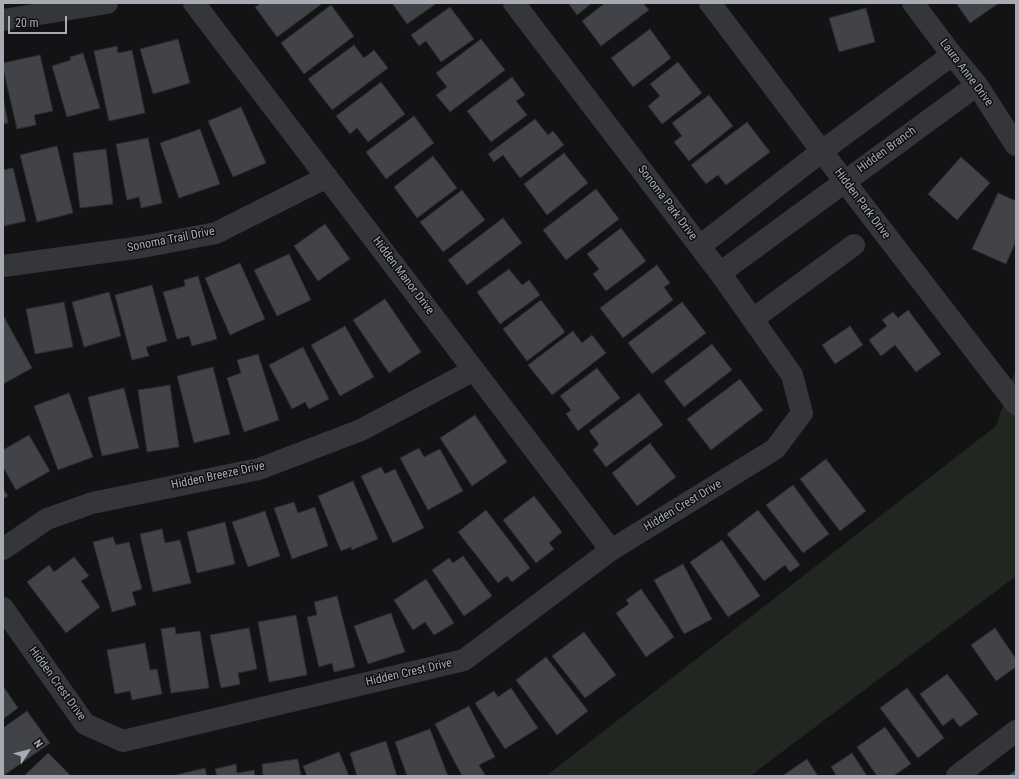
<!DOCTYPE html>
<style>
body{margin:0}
#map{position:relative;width:1019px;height:779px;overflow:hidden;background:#131315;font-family:"Roboto Condensed",sans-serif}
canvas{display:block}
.frame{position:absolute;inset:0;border:4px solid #a6abb4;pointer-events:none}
.north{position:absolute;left:8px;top:731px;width:40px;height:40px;-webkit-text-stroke:3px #0e0e10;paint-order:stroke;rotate:54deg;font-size:11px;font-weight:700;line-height:16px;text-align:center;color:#a6abb4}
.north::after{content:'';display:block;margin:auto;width:14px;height:18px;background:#a6abb4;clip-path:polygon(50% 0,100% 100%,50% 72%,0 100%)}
.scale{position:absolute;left:8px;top:16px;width:59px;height:18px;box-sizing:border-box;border:2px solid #a6abb4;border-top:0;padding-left:5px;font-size:12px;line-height:14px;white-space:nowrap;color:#a6abb4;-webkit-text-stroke:3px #0e0e10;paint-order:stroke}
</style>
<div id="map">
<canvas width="1019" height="779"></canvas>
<div class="frame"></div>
<div class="north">N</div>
<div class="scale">20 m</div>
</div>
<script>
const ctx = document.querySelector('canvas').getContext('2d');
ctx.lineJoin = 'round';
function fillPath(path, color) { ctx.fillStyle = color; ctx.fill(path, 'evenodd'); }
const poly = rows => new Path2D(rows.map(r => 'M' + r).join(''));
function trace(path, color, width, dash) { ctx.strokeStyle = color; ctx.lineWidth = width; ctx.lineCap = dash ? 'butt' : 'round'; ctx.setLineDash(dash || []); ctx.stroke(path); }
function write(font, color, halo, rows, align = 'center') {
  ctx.font = font + ' "Roboto Condensed",sans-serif'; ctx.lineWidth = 3; ctx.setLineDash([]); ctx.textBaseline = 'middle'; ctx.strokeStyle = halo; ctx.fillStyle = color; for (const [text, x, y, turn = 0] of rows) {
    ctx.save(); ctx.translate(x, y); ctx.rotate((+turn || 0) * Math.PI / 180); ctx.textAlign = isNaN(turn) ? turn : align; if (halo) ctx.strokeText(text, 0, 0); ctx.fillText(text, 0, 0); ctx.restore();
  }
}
const green = poly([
 [1016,369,1016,576,750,776,546,776,996,426]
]);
const building = poly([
 [261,3,323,3,277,37,255,7,261,3],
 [392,3,437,3,407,24,392,3],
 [568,3,592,3,577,15,568,3],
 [605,3,643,3,649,10,601,46,582,21,605,3],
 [956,3,999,3,970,23,956,3],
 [331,5,354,36,304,74,281,43,331,5],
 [450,7,474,39,441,62,426,41,419,46,411,35,450,7],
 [866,8,875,42,839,52,829,18,866,8],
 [650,29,671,58,633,87,611,58,650,29],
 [178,39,190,83,153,94,140,49,178,39],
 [481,39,505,70,450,112,436,95,447,87,436,73,481,39],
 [354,45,364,58,374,50,388,68,332,110,308,79,354,45],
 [117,46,118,53,132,50,145,113,109,121,94,51,117,46],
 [83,53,100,108,67,117,52,66,71,60,70,57,83,53],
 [40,55,53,111,34,115,36,125,17,129,3,68,3,63,40,55],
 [678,62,702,93,662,124,648,106,660,96,650,84,678,62],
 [512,77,525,95,516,101,527,115,491,142,467,111,512,77],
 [381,82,405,114,368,142,357,128,350,134,336,116,381,82],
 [709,95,733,126,689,161,674,142,682,136,672,123,709,95],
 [3,97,8,123,3,124,3,97],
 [241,107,266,163,233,177,208,121,241,107],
 [414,116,434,143,386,179,366,152,414,116],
 [535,119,548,135,553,131,564,145,520,178,503,155,494,162,488,154,535,119],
 [747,122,770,152,726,185,718,175,706,184,691,165,747,122],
 [200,129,220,184,179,198,160,143,200,129],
 [148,138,162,203,141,208,139,197,127,200,116,144,148,138],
 [57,146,73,213,37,222,20,155,57,146],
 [106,149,113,204,80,208,73,153,106,149],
 [564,153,588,183,547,215,524,184,564,153],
 [433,156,457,188,417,218,394,187,433,156],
 [961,157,990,183,957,220,928,194,961,157],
 [13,168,26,221,4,226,3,170,13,168],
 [596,189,619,219,566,260,543,230,596,189],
 [462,190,485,220,443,252,420,222,462,190],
 [998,193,1016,201,1016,241,1006,264,972,249,998,193],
 [503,218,522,243,467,285,448,260,503,218],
 [325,224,350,259,318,281,294,246,325,224],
 [621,228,646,261,606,291,593,274,599,269,587,254,621,228],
 [289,254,311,300,277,316,254,270,289,254],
 [240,263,265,319,230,335,205,278,240,263],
 [657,265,670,283,664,287,673,300,623,338,600,308,657,265],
 [509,269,522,285,529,280,540,295,500,324,477,292,509,269],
 [198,276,217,339,192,346,189,336,177,339,163,292,185,286,184,280,198,276],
 [152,285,167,341,146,347,149,356,132,360,115,295,152,285],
 [109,292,121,336,84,347,72,302,109,292],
 [385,299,421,352,389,373,353,320,385,299],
 [541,300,565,332,527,361,503,329,541,300],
 [64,302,73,347,35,354,26,309,64,302],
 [682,302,706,333,652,374,628,343,682,302],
 [908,310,941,354,916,372,895,345,881,356,869,340,887,326,882,320,893,312,898,318,908,310],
 [3,315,32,368,3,384,3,315],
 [345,326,374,377,340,396,311,345,345,326],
 [850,326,863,345,835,364,822,345,850,326],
 [573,331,582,343,592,335,606,353,552,395,528,365,573,331],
 [712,344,732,370,684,407,664,381,712,344],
 [303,347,329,399,309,409,305,402,292,409,269,365,303,347],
 [258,354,279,420,244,432,227,378,241,373,237,360,258,354],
 [213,367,230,434,194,443,177,376,213,367],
 [597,368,620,398,578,431,566,414,571,410,560,396,597,368],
 [740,379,763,410,711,450,687,419,740,379],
 [170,385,179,447,147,452,138,390,170,385],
 [124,388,139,448,102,456,88,397,124,388],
 [69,393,93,457,58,470,34,406,69,393],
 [639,393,663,425,606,467,593,450,599,444,589,431,639,393],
 [475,415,507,462,472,486,440,438,475,415],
 [29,435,50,471,16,490,3,467,3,450,29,435],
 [650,443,676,477,637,506,612,473,650,443],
 [419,448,424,457,440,449,463,491,428,510,400,458,419,448],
 [826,459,866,511,840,531,800,479,826,459],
 [381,467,385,474,395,469,424,528,393,543,361,476,381,467],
 [353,481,378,539,352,550,351,547,341,551,318,496,353,481],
 [793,485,829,534,803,553,766,505,793,485],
 [3,489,8,496,3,499,3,489],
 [534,496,562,532,549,543,554,549,536,563,503,520,534,496],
 [294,502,298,513,315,507,328,546,292,559,274,508,294,502],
 [486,510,530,568,512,582,507,576,498,583,458,532,486,510],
 [758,510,800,565,790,572,785,565,764,581,727,534,758,510],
 [265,511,280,556,248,567,232,522,265,511],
 [225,522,235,564,197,573,187,532,225,522],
 [162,529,165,543,180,540,191,583,153,592,140,534,162,529],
 [113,537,116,545,129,542,142,589,132,592,136,605,112,612,93,542,113,537],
 [722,540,760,596,728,617,690,562,722,540],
 [463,556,492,596,464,616,432,570,449,558,453,563,463,556],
 [74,557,89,576,81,581,100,607,66,633,27,582,49,565,54,572,74,557],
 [683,564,712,619,684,634,654,580,683,564],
 [426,579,454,623,434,635,425,622,413,630,394,600,426,579],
 [641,589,674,637,646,657,616,613,629,604,626,600,641,589],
 [337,596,355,667,334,672,332,663,319,667,307,617,317,615,314,602,337,596],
 [391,613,405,652,368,664,354,626,391,613],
 [296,615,307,675,269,682,258,622,296,615],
 [175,627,176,634,200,631,209,688,171,693,161,629,175,627],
 [249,628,257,669,238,673,240,684,221,688,210,635,249,628],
 [995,628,1016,659,1016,667,996,681,971,645,995,628],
 [584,632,616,675,585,698,552,656,584,632],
 [145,643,150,670,157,669,162,694,132,700,130,691,115,694,107,650,145,643],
 [546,657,588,711,557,735,516,680,546,657],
 [947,674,978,714,960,727,953,718,943,726,920,694,947,674],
 [3,686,18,708,3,719,3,686],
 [511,688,538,728,505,749,475,703,494,691,498,697,511,688],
 [907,688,944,738,918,758,880,708,907,688],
 [469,706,495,757,479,765,485,775,483,776,462,776,435,724,469,706],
 [27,711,50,743,3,776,3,728,27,711],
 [885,727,911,764,893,776,877,776,857,747,885,727],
 [430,729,448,776,407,776,395,742,430,729],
 [386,741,397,776,357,776,350,753,386,741],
 [339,752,349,776,307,776,303,766,339,752],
 [48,753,71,776,24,776,48,753],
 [852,753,867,776,834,776,836,775,831,767,852,753],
 [298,759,301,776,263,776,262,764,298,759],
 [807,759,818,776,782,776,807,759],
 [236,764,237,773,254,770,255,776,217,776,215,769,236,764],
 [205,768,207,776,171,776,205,768],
 [1016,770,1016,776,1008,776,1016,770]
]);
const minor = poly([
 [194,3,611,550],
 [710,3,845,182,1016,404],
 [913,3,952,55,977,85,1015,144,1016,145],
 [3,20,107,3],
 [700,246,822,151,952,55],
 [3,266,142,247,216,233,327,177],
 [720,273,977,85],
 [753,319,854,245],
 [3,549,47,519,92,503,259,469,361,430,474,370],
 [3,608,85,724,123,741,464,660,611,550,775,449,802,413,792,375,720,273,514,3],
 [957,776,1016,731]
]);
const streetNames = [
 ["Laura Anne Drive",966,73,53],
 ["Hidden Branch",887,150,-36],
 ["Sonoma Park Drive",667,203,53],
 ["Hidden Park Drive",862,204,53],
 ["Sonoma Trail Drive",171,240,-11],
 ["Hidden Manor Drive",403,276,53],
 ["Hidden Breeze Drive",218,476,-12],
 ["Hidden Crest Drive",683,506,-31],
 ["Hidden Crest Drive",409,673,-13],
 ["Hidden Crest Drive",57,684,54]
];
fillPath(green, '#202720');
fillPath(building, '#424348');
trace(building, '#2d2e31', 1);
trace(minor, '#353639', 22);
write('12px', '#a6abb4', '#0e0e10', streetNames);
</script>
